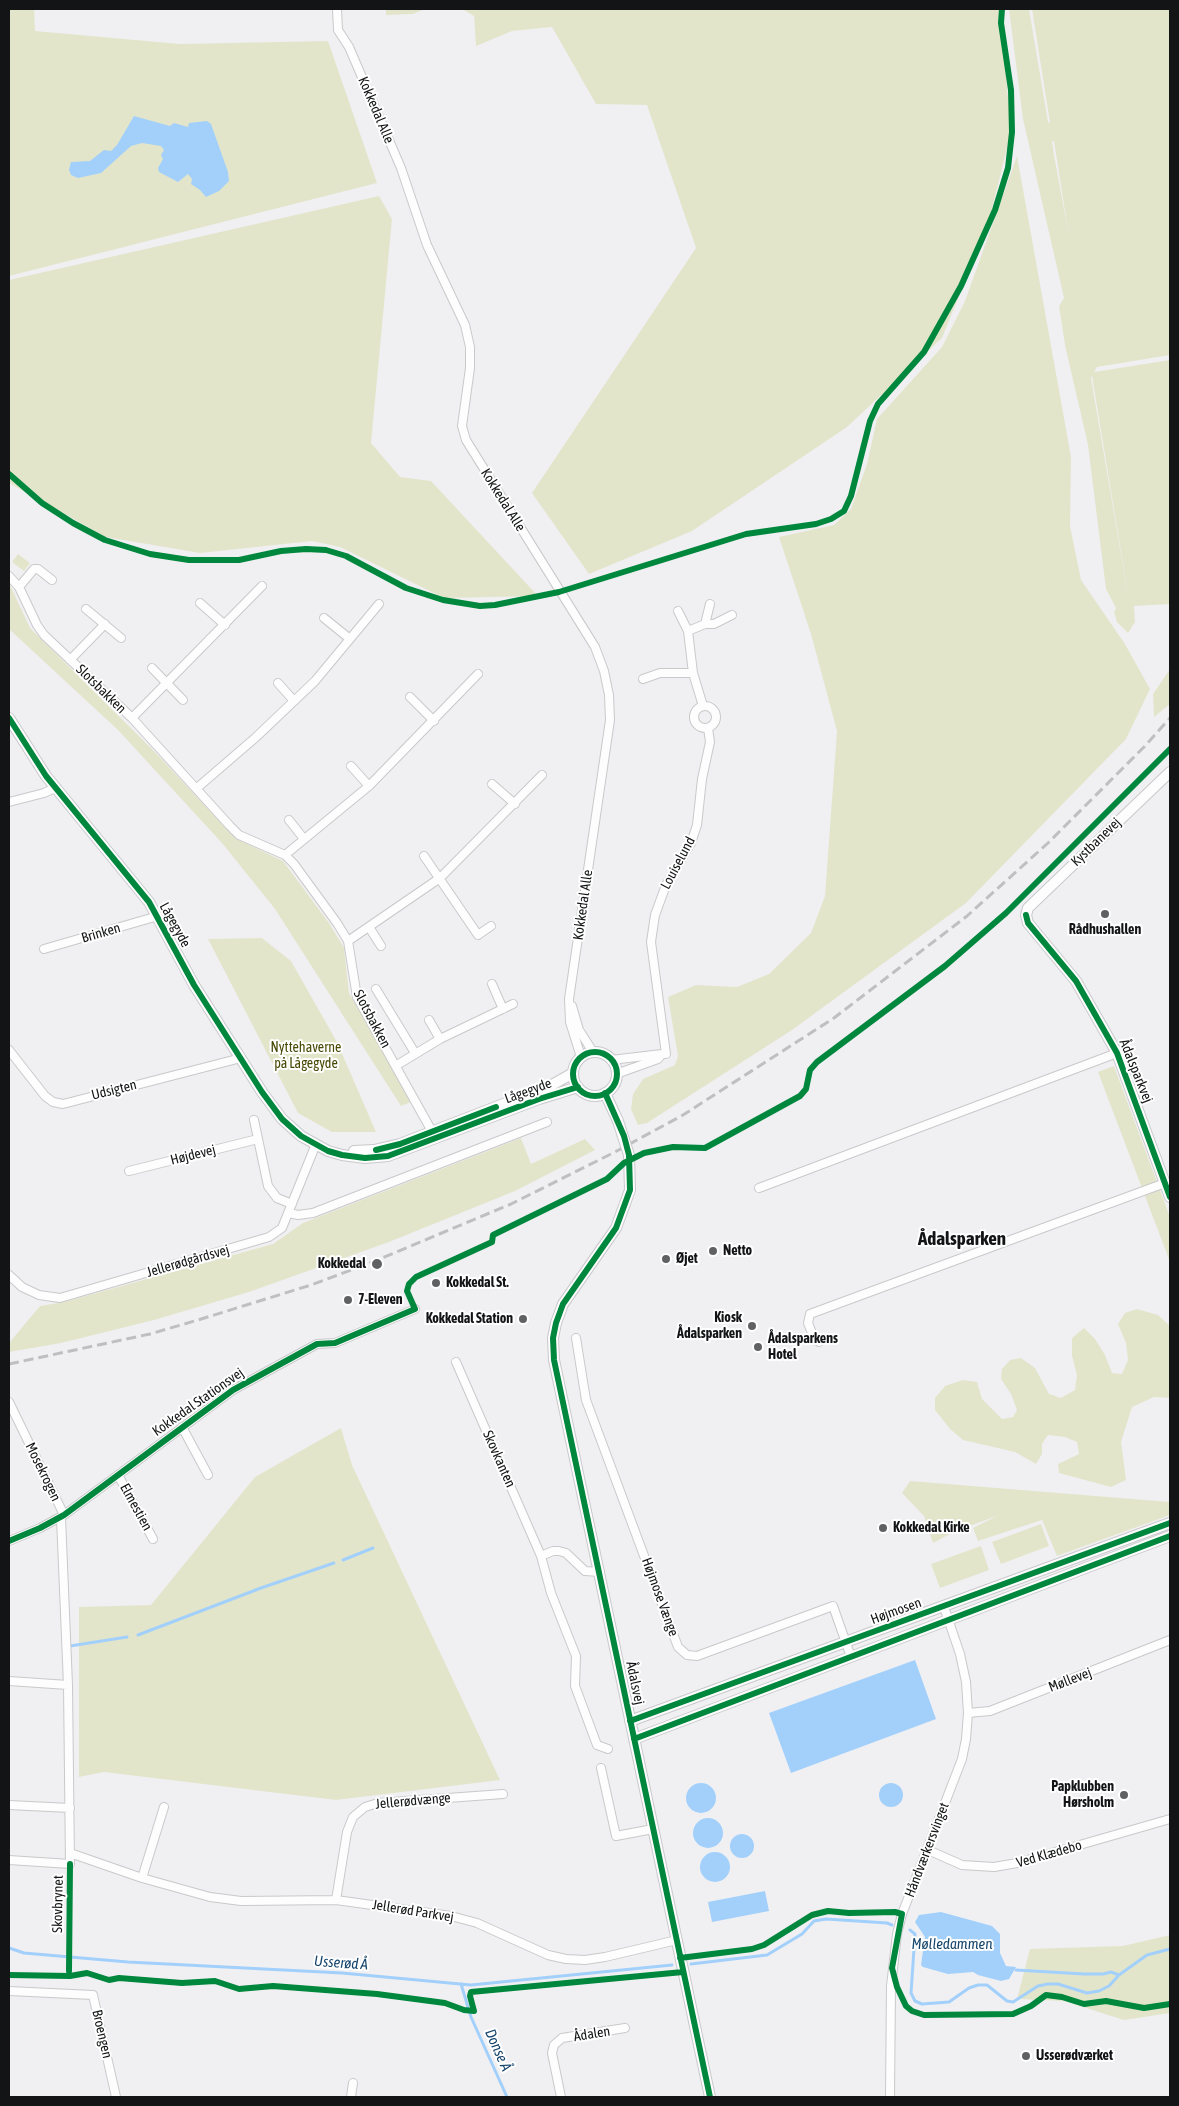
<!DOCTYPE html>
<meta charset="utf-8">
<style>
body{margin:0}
#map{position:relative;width:1179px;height:2106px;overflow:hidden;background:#f0f0f3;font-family:"Asap Condensed",sans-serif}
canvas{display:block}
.frame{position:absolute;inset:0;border:10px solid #131415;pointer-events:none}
</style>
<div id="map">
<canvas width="1179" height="2106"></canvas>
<div class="frame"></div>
</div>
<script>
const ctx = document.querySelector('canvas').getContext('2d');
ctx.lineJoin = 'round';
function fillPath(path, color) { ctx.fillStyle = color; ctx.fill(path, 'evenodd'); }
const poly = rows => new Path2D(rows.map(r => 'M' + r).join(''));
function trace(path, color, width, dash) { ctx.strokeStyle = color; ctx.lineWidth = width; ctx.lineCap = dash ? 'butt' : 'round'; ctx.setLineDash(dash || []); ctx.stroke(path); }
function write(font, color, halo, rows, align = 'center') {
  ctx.font = font + ' "Asap Condensed",sans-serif'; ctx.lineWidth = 4; ctx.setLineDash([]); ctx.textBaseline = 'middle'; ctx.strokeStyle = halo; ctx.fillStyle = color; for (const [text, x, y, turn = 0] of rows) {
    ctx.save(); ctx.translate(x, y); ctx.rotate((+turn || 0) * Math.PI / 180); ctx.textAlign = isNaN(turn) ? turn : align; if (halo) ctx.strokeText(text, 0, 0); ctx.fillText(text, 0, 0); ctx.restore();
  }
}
const green = poly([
 [9,9,34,9,35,31,180,44,328,41,377,183,9,276],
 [386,9,425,9,413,14,386,15],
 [462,9,1000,9,1011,132,988,225,942,338,847,427,692,531,589,574,532,493,696,248,647,105,596,104,552,27,512,31,476,46,474,16],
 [1009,9,1029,9,1048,122,1050,123,1032,9,1170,9,1170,355,1097,367,1094,372,1170,360,1170,604,1134,606,1135,622,1128,633,1117,622,1114,612,1116,608,1106,589,1088,445,1065,345,1059,306,1064,298,1023,119],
 [1052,141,1054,141,1068,231,1054,155],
 [1092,376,1127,588,1127,589,1091,378],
 [1017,156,1071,457,1070,526,1081,580,1125,644,1150,689,1126,739,966,903,792,1030,647,1123,638,1125,631,1109,633,1094,643,1079,675,1065,678,1056,668,997,696,985,737,987,769,974,811,933,825,896,837,731,811,634,779,537,834,525,851,509,867,464,877,419,942,347,965,301],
 [379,196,392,219,371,443,400,477,431,481,538,596,444,598,340,547,312,541,200,553,106,537,9,483,9,280],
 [18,554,30,563,24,571,12,562],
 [9,583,30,628,154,751,235,838,283,861,329,923,344,948,349,993,411,1102,401,1106,275,909,222,843,118,730,9,629],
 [1170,669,1170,704,1154,717,1153,694],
 [262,938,291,961,337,1042,376,1132,332,1132,298,1113,208,939],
 [1114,1066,1170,1217,1170,1262,1098,1072],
 [521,1138,531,1164,585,1139,595,1150,515,1191,389,1242,249,1292,154,1320,61,1343,9,1352,9,1343,40,1306,64,1302,273,1244,303,1223],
 [1137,1309,1158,1315,1170,1326,1170,1398,1154,1397,1132,1407,1121,1442,1126,1480,1111,1487,1059,1473,1058,1464,1079,1454,1077,1442,1065,1437,1048,1435,1042,1444,1042,1454,1036,1464,1015,1452,963,1440,950,1429,935,1410,935,1398,945,1386,963,1380,977,1382,982,1399,1002,1419,1013,1417,1017,1410,1011,1394,1001,1379,1002,1369,1010,1360,1021,1358,1035,1368,1049,1394,1061,1398,1075,1390,1077,1375,1072,1356,1072,1338,1084,1328,1095,1339,1105,1355,1112,1373,1122,1374,1128,1360,1126,1343,1118,1324,1125,1313],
 [341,1428,352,1465,500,1780,336,1800,104,1772,79,1777,79,1607,151,1605,255,1477],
 [910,1481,1170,1502,1170,1515,1057,1556,1042,1520,978,1541,973,1528,997,1516,950,1533,948,1528,950,1534,933,1543,924,1516,902,1493],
 [1041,1524,1049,1546,1001,1564,992,1542],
 [981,1546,989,1570,940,1588,931,1564],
 [1170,1935,1170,2013,1124,2020,1064,2001,1017,1999,1030,1949,1123,1946]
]);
const water = poly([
 [134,116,170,126,174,123,188,127,189,123,207,121,211,124,228,172,229,181,219,191,206,197,200,190,191,184,192,179,188,174,178,182,159,172,158,168,163,159,161,155,164,150,161,146,142,143,131,146,101,173,78,178,71,175,69,170,71,162,90,161,104,150,111,151,117,145],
 [915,1660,936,1719,791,1773,769,1713],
 '879 1795a12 12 0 1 1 24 0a12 12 0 1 1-24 0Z',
 '686 1798a15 15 0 1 1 30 0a15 15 0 1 1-30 0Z',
 '693 1833a15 15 0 1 1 30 0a15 15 0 1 1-30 0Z',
 '730 1846a12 12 0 1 1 24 0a12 12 0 1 1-24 0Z',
 '700 1867a15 15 0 1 1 30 0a15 15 0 1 1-30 0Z',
 [765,1891,769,1911,712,1922,708,1902],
 [941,1912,992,1926,1000,1934,1000,1953,1006,1966,1016,1967,1009,1979,1001,1981,978,1975,973,1972,948,1974,923,1967,921,1965,925,1937,915,1922,919,1915]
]);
const stream = poly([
 [343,1560,373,1548],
 [138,1635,261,1588,334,1563],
 [70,1646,127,1637],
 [910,1930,915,1934,911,1993,915,2001,922,2004,949,2002,969,1988,978,1985,987,1985,1007,2001,1013,2002,1038,1986,1048,1984,1058,1984,1087,1993,1099,1991,1109,1986,1119,1975,1147,1955,1170,1949],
 [9,1948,24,1953,128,1962,342,1973,471,1985,672,1965],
 [691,1964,767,1955,802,1934,814,1921,826,1919,887,1923,892,1925],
 [1016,1970,1084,1974,1103,1974,1111,1972,1119,1975],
 [461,1984,471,2017,507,2097]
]);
const minor = poly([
 [337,9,338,30,349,47,401,168,427,245,465,325,470,347,470,368,462,426,466,440,595,647,604,671,609,695,610,720,569,999,570,1022,581,1057],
 [9,576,19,587,37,625,44,635,132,718,230,826,239,835,285,855,294,864,337,923,348,941,357,997,434,1135],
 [19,587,34,569,38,569,52,580],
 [200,603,225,625],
 [86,609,121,638],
 [678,611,688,631],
 [324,618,350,639],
 [705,624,710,604],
 [70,660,105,624],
 [152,668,183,700],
 [643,679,660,673,693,673],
 [278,683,294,701],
 [410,697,434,721],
 '694 717a11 11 0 1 1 22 0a11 11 0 1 1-22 0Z',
 [703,706,693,673,688,631,705,624,714,624,732,615],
 [132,718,262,586],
 [351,766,369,786],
 [492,784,515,804],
 [197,788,255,738,315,681,379,604],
 [9,802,44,793,55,788],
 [289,820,304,839],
 [285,855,369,786,478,674],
 [424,856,478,935,491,926],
 [369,927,381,946],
 [348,941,440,878,542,775],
 [44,949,158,916],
 [492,984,503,1009],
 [376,989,415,1053],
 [572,1006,579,1030,593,1052],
 [429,1020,440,1039],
 [9,1050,45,1096,53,1102,63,1104,241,1058],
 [611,1060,662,1054],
 [397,1065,440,1039,513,1004],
 [616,1074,658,1059,662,1054,666,1054,651,942,655,915,666,885,691,843,697,825,702,779,710,742,708,728],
 [254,1120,268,1186,277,1198,292,1204],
 [129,1171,258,1139],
 [759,1188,1117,1053],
 [289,1213,298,1215,313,1213,547,1122],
 [9,1275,22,1287,39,1295,60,1298,269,1237,282,1228,316,1144],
 [576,1338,586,1400,678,1647,687,1655,697,1656,833,1606,851,1657],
 [819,1342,814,1338,808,1323,810,1314,1165,1183],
 [456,1362,541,1556,551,1593,576,1656,575,1686,597,1745,608,1749],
 [9,1402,64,1515],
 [182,1427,208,1475],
 [118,1475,153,1539],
 [9,1541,40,1528,64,1515,233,1390,317,1344,335,1343,415,1309],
 [541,1556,553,1551,559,1551,566,1553,585,1571,600,1572],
 [9,1681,68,1685],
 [968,1713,990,1711,1170,1640],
 [601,1768,616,1836,653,1829],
 [9,1805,70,1808],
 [928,1850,962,1865,994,1867,1017,1863,1170,1819],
 [70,1853,142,1878,210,1897,241,1901,336,1900,451,1916,477,1923,548,1955,566,1959,585,1960,605,1957,677,1940],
 [9,1860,70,1864,68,1685,61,1518],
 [142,1878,164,1807],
 [336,1900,347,1832,353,1817,365,1807,378,1803,503,1794],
 [9,1991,93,1995,116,2097],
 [351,2097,353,2083],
 [561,2097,552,2053,554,2045,562,2038,625,2028],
 [890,2097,891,1986,897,1934,902,1914,962,1759,966,1739,968,1713,966,1682,960,1654,944,1607]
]);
const tertiary = poly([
 [9,718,46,776,149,902,194,985,262,1092,282,1119,301,1136,328,1151,342,1155,365,1158,388,1156,539,1099,578,1087],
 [1170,772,1028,908,1026,915,1028,923,1076,981,1117,1053,1170,1197],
 '573 1074a22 22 0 1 1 44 0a22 22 0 1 1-44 0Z',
 [605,1093,618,1121],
 [354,1151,374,1150,400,1144,550,1086,573,1073],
 [630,1190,616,1228,563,1304,556,1323,553,1338,554,1360,710,2097],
 [630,1721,1170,1523],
 [634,1739,1170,1536]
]);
const rail = poly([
 [9,1364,150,1334,198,1320,311,1285,375,1261,511,1204,613,1153,683,1115,834,1018,967,916,1048,843,1144,747,1170,718]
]);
const tertiaryBridge = poly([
 [618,1121,629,1155,630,1190]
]);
const cycleway = poly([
 [9,474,42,503,73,523,105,540,150,554,189,560,239,560,281,551,306,549,326,550,346,556,406,588,443,600,480,606,495,605,559,592,746,534,816,524,831,519,844,511,851,496,870,421,878,404,924,352,961,286,995,210,1008,168,1012,132,1011,90,1001,23,1002,9],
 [9,718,46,776,149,902,194,985,262,1092,282,1119,301,1136,328,1151,342,1155,365,1158,388,1156,539,1099,578,1087],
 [1026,915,1028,923,1076,981,1117,1053,1170,1197],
 '573 1074a22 22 0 1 1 44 0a22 22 0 1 1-44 0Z',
 [605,1093,624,1136,629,1155,630,1190,616,1228,563,1304,556,1323,553,1338,554,1360,710,2097],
 [376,1150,400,1144,496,1107],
 [9,1541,40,1528,64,1515,233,1390,317,1344,335,1343,415,1309,407,1291,409,1284,416,1277,492,1242,493,1235,607,1179,624,1163,644,1153,673,1147,705,1148,800,1096,806,1089,810,1070,817,1062,945,966,1006,913,1170,749],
 [630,1721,1170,1523],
 [634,1739,1170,1536],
 [680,1958,752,1949,764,1945,812,1915,828,1911,849,1913,895,1912,902,1914,892,1968,897,1987,906,2006,912,2011,924,2015,1013,2014,1031,2006,1046,1995,1062,1997,1084,2004,1106,2001,1144,2008,1170,2004],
 [69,1971,70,1864],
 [9,1975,70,1976,87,1973,109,1980,119,1978,182,1983,215,1981,239,1989,273,1986,377,1994,445,2003,464,2010,474,2011,470,1996,471,1992,683,1972]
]);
const markers = [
 [1105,914,5,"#606163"],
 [713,1251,5,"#606163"],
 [666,1259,5,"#606163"],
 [377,1264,6,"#606163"],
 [436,1283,5,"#606163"],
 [348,1300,5,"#606163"],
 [523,1319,5,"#606163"],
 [752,1326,5,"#606163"],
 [758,1347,5,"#606163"],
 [883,1528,5,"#606163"],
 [1124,1795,5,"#606163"],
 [1026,2056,5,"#606163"]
];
const streetNames = [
 ["Kokkedal Alle",376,110,67],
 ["Kokkedal Alle",503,500,58],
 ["Slotsbakken",101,689,44],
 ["Kystbanevej",1096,842,-44],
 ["Louiselund",678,863,-62],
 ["Kokkedal Alle",583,905,-82],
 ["Lågegyde",175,925,61],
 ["Brinken",101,933,-16],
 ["Slotsbakken",372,1019,62],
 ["Ådalsparkvej",1136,1071,68],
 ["Udsigten",114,1090,-14],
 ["Lågegyde",528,1091,-20],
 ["Højdevej",193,1155,-14],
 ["Jellerødgårdsvej",188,1261,-16],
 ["Kokkedal Stationsvej",198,1402,-35],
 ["Skovkanten",499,1459,66],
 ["Mosekrogen",43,1472,64],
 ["Elmestien",136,1507,61],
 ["Højmose Vænge",660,1597,70],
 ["Højmosen",896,1611,-20],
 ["Møllevej",1070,1680,-21],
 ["Ådalsvej",635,1683,78],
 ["Jellerødvænge",413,1801,-5],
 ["Håndværkersvinget",927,1850,-69],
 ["Ved Klædebo",1049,1854,-16],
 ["Skovbrynet",58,1904,-89],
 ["Jellerød Parkvej",413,1911,9],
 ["Broengen",102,2034,77],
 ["Ådalen",592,2034,-9]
];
const poiNames = [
 ["Rådhushallen",1105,930,"center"],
 ["Netto",723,1251],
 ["Øjet",676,1259],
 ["Kokkedal",366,1264,"right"],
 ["Kokkedal St.",446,1283],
 ["7-Eleven",358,1300],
 ["Kiosk",742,1318,"right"],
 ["Ådalsparken",742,1334,"right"],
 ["Kokkedal Station",513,1319,"right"],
 ["Ådalsparkens",768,1339],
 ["Hotel",768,1355],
 ["Kokkedal Kirke",893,1528],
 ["Papklubben",1114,1787,"right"],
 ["Hørsholm",1114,1803,"right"],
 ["Usserødværket",1036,2056]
];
const parkNames = [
 ["Nyttehaverne",306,1048],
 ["på Lågegyde",306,1064]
];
const waterNames = [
 ["Mølledammen",952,1944],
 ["Usserød Å",341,1963,4],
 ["Donse Å",498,2050,66]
];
const districtNames = [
 ["Ådalsparken",962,1239]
];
fillPath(green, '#e3e5cb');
fillPath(water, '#a2d0fb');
trace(stream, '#a2d0fb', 3);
trace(minor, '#c9c9cb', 10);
trace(tertiary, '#c9c9cb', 12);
trace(minor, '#fdfdfd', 8);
trace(tertiary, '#fdfdfd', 10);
trace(rail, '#bfbfc0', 3, [10, 5]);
trace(tertiaryBridge, '#c9c9cb', 12, []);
trace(tertiaryBridge, '#fdfdfd', 10);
trace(cycleway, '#00873e', 6);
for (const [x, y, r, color] of markers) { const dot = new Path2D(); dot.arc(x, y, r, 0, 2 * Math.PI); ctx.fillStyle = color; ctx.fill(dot); trace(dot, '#fff', 2); }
write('14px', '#131415', '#fff', streetNames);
write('bold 14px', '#131415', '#fff', poiNames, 'left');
write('14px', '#484905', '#fff', parkNames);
write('italic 15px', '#16456c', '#fff', waterNames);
write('bold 19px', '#131415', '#fff', districtNames);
</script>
